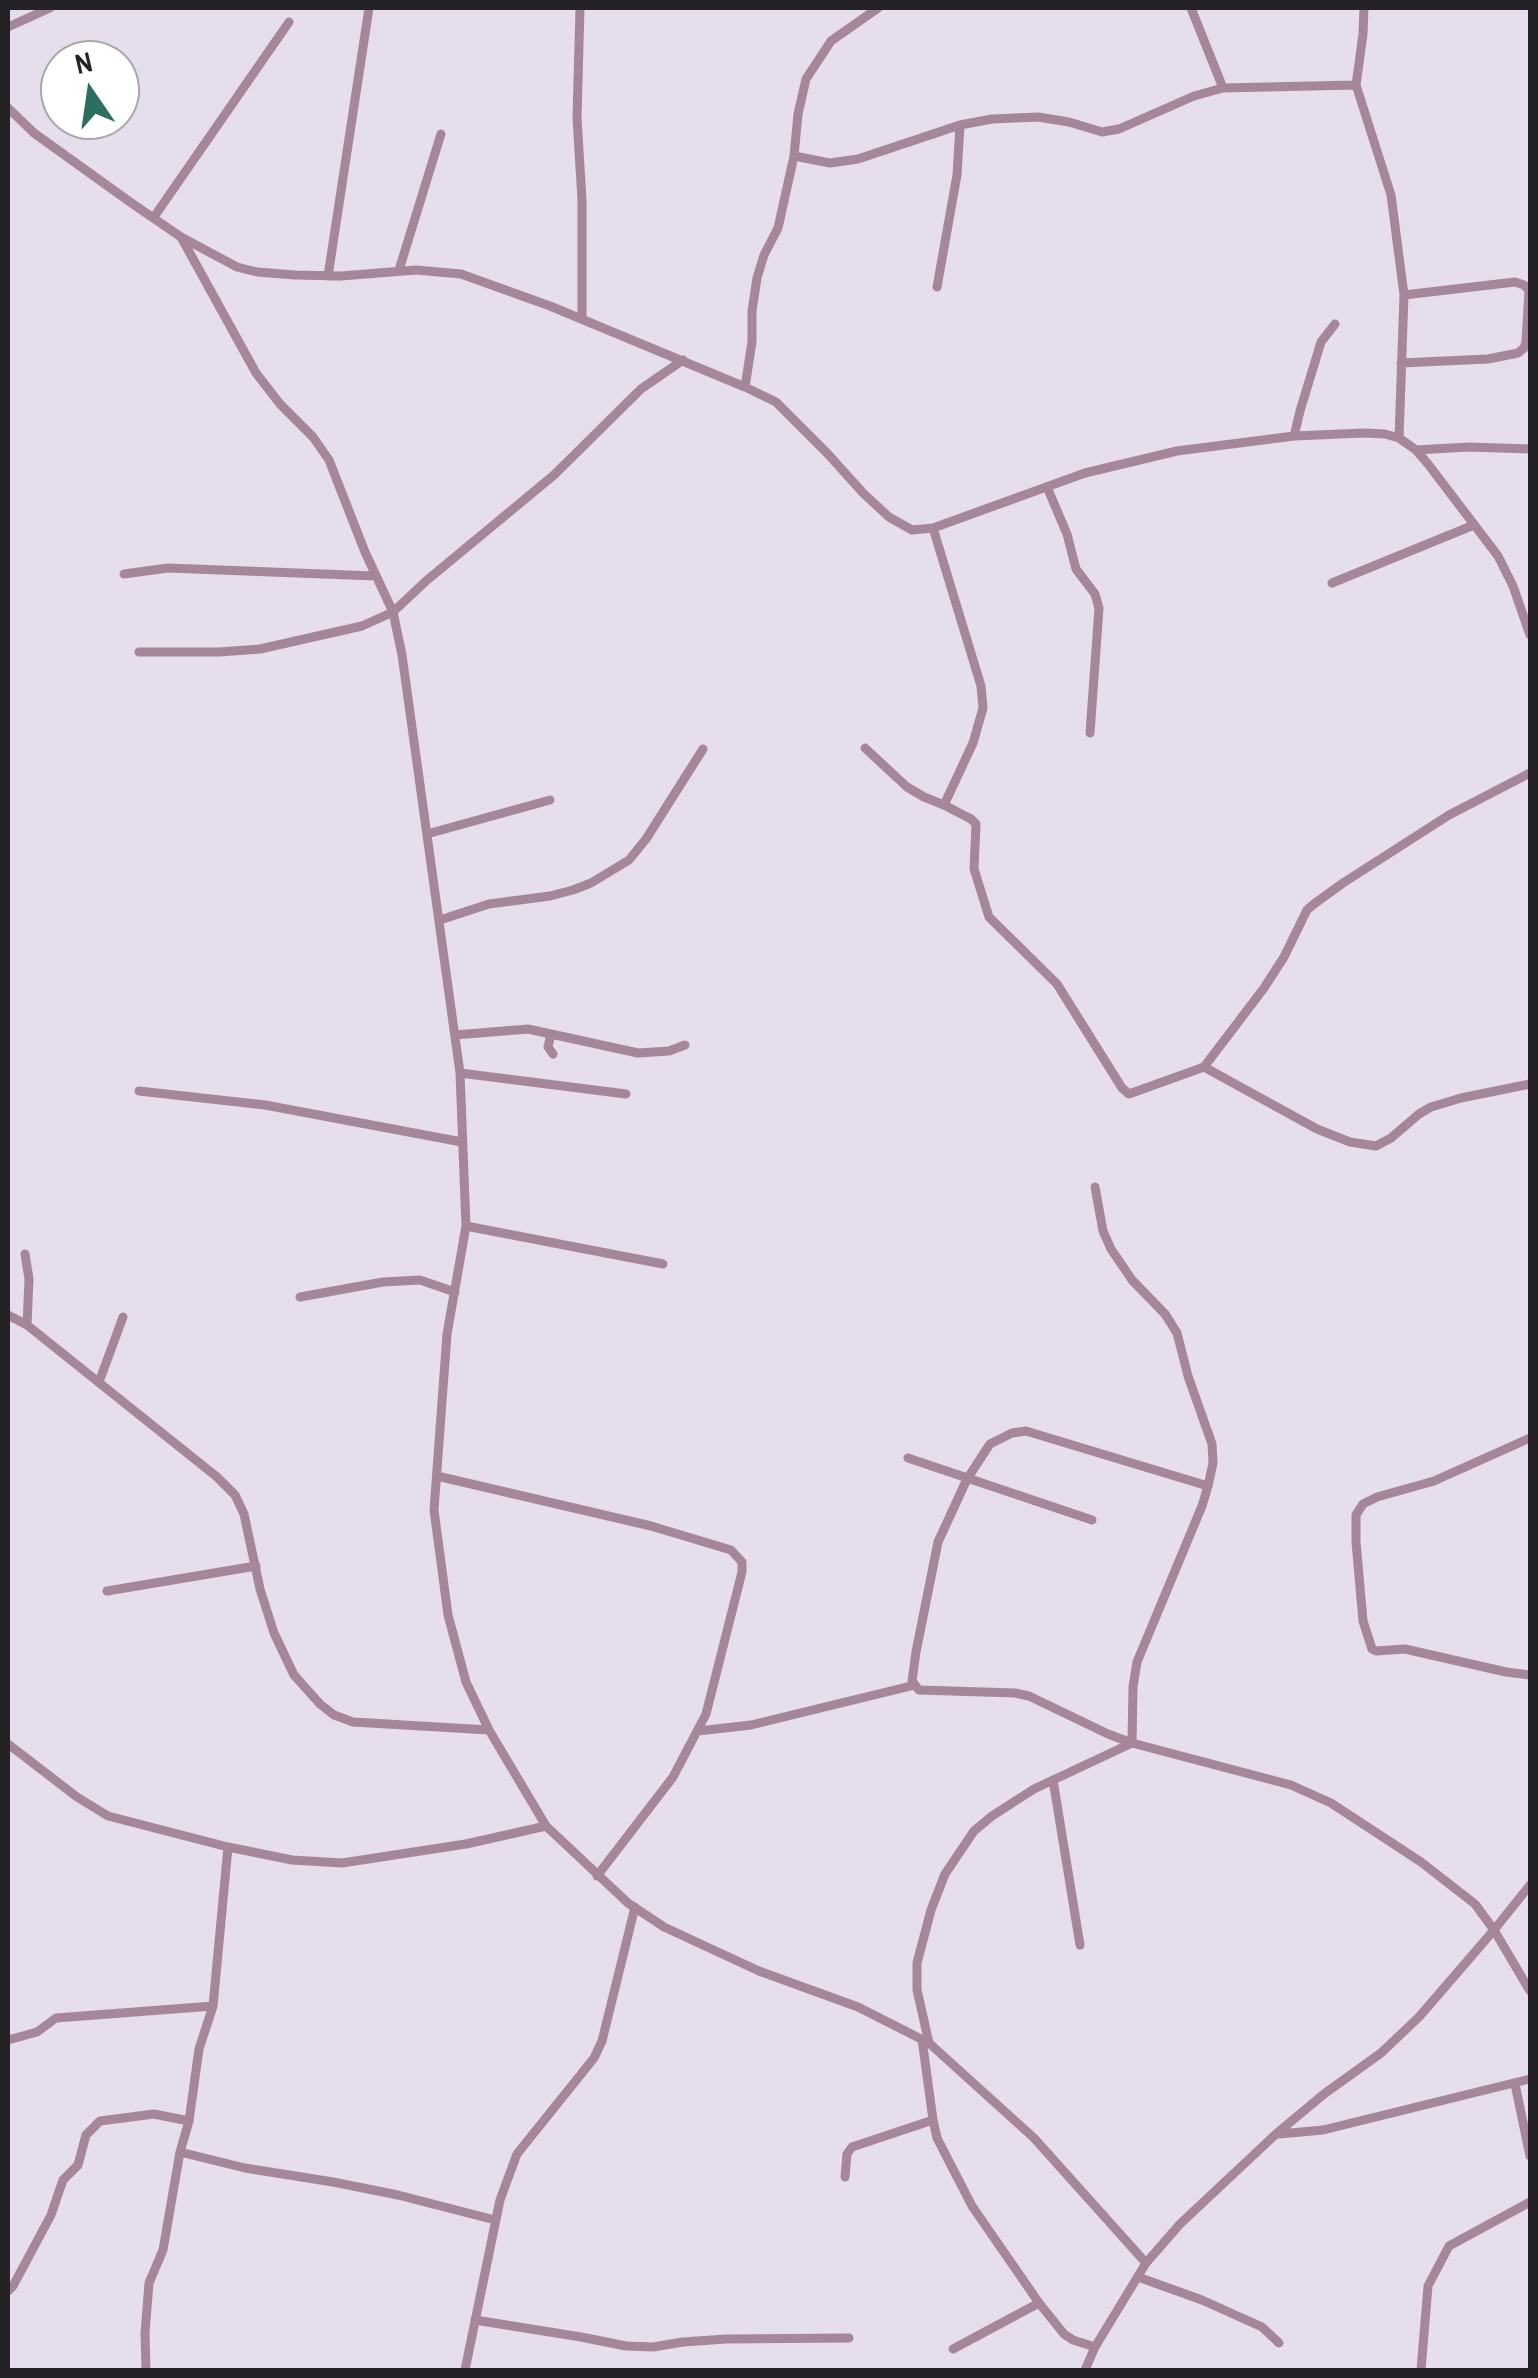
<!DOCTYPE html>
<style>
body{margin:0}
#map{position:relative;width:1538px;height:2378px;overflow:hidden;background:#e6dded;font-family:"Archivo Narrow",sans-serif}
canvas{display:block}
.frame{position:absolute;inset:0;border:10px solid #252227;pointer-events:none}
.north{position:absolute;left:40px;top:40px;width:100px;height:100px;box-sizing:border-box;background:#fff;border:2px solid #a8a7a9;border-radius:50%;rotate:347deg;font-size:28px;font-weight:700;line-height:40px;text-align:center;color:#252227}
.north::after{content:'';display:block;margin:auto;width:35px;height:45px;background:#2c6f60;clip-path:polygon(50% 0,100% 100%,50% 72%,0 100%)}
</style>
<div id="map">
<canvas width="1538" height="2378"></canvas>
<div class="frame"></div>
<div class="north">N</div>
</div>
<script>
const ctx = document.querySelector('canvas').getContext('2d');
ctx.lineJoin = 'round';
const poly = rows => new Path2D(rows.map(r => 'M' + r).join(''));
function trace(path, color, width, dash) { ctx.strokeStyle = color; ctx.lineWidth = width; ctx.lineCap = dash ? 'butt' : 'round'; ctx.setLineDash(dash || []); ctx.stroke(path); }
const minor = poly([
 [580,8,577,118,582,200,582,319],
 [1191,8,1223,88],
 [1364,8,1363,34,1356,85,1391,195,1404,295,1399,438],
 [8,27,50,8],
 [8,108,34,133,130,202,181,237,237,267,257,272,295,275,341,276,416,270,461,274,550,306,745,387,776,402,827,453,864,494,889,517,912,530,933,528,1085,473,1177,451,1294,436,1364,433,1385,434,1399,438,1416,450,1428,464,1498,556,1513,586,1530,635],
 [794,156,830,163,858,159,960,125,992,119,1038,117,1069,122,1102,132,1119,129,1194,96,1223,88,1356,85],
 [154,217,289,22],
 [181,237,256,373,280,404,313,437,329,460,365,552,393,612,402,655,460,1073,466,1226,447,1334,434,1510,448,1615,466,1682,489,1730,546,1826,628,1903,664,1927,759,1971,858,2007,929,2043,1034,2138,1146,2263],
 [399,270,441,134],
 [328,276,369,8],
 [937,287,957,175,960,125],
 [1401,363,1488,359,1518,353,1524,348,1526,342,1529,290,1524,285,1515,282,1404,295],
 [745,387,752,342,752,311,757,278,764,255,778,228,794,156,798,114,806,79,831,41,878,8],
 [1294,436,1300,411,1321,342,1335,324],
 [1416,450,1469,447,1530,449],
 [1047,487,1067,534,1076,569,1095,594,1099,608,1090,733],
 [933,528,981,686,983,708,973,743,944,805],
 [124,574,168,568,375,576],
 [1332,583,1474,525],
 [139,652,219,652,260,649,362,626,393,612,426,581,554,475,641,389,683,360],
 [865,748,907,787,924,797,944,805,971,819,976,824,974,869,989,917,1057,984,1122,1088,1129,1094,1204,1067,1264,988,1284,957,1307,910,1314,904,1343,883,1449,815,1530,773],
 [427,834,550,800],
 [440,920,489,904,550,896,573,890,591,883,629,860,646,839,703,749],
 [551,1034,548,1047,553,1054],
 [455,1035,528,1029,638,1053,669,1051,685,1045],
 [1204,1067,1317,1129,1350,1142,1376,1146,1391,1138,1419,1114,1431,1107,1461,1098,1530,1084],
 [460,1073,626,1094],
 [139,1091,265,1105,462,1142],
 [466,1226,663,1264],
 [25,1254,29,1279,27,1325],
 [300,1297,383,1282,420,1280,455,1292],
 [8,1315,27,1325,217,1477,235,1495,244,1514,260,1589,274,1633,294,1675,320,1704,334,1715,353,1722,489,1730],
 [99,1382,123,1317],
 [1530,1438,1434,1481,1377,1497,1363,1504,1356,1515,1356,1542,1363,1621,1372,1649,1376,1651,1405,1649,1506,1672,1530,1675],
 [908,1458,1092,1520],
 [437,1476,651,1526,731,1550,742,1562,742,1572,706,1714,673,1777,597,1876],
 [107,1591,256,1566],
 [915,1685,912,1681,916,1652,938,1542,967,1479,990,1444,1012,1433,1026,1431,1208,1486],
 [698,1731,751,1725,915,1685,919,1690,1015,1693,1029,1696,1108,1734,1132,1743,1291,1785,1331,1803,1421,1862,1475,1904,1494,1930,1530,1991],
 [8,1744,77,1797,108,1816,228,1847,292,1860,342,1863,466,1844,546,1826],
 [1053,1780,1080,1945],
 [922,2039,933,2120,937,2138,972,2206,1039,2303,1064,2334,1073,2340,1095,2347],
 [8,2040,37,2032,56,2018,213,2006],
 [929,2043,917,1990,917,1963,931,1910,945,1874,974,1831,992,1816,1034,1789,1132,1743,1133,1687,1137,1662,1202,1506,1208,1486,1213,1463,1212,1444,1188,1376,1177,1333,1165,1314,1132,1280,1111,1249,1103,1231,1095,1187],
 [1515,2084,1530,2156],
 [1279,2134,1323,2130,1530,2079],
 [180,2152,245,2168,333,2182,398,2195,495,2220],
 [845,2177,847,2154,852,2147,933,2120],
 [1138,2277,1202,2300,1262,2327,1279,2343],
 [8,2291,13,2286,51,2215,63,2180,78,2165,86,2135,100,2121,154,2114,189,2121],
 [475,2320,581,2337,626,2346,653,2347,683,2342,726,2339,849,2338],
 [953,2349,1039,2303],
 [146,2370,145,2333,149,2283,163,2250,180,2152,189,2121,199,2049,213,2006,228,1847],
 [465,2370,500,2200,517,2154,594,2058,602,2041,635,1907],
 [1085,2370,1095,2347,1146,2263,1180,2224,1276,2134,1324,2094,1381,2053,1419,2017,1494,1930,1530,1885],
 [1421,2370,1428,2286,1449,2246,1530,2202]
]);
trace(minor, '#a5869a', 9);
</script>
